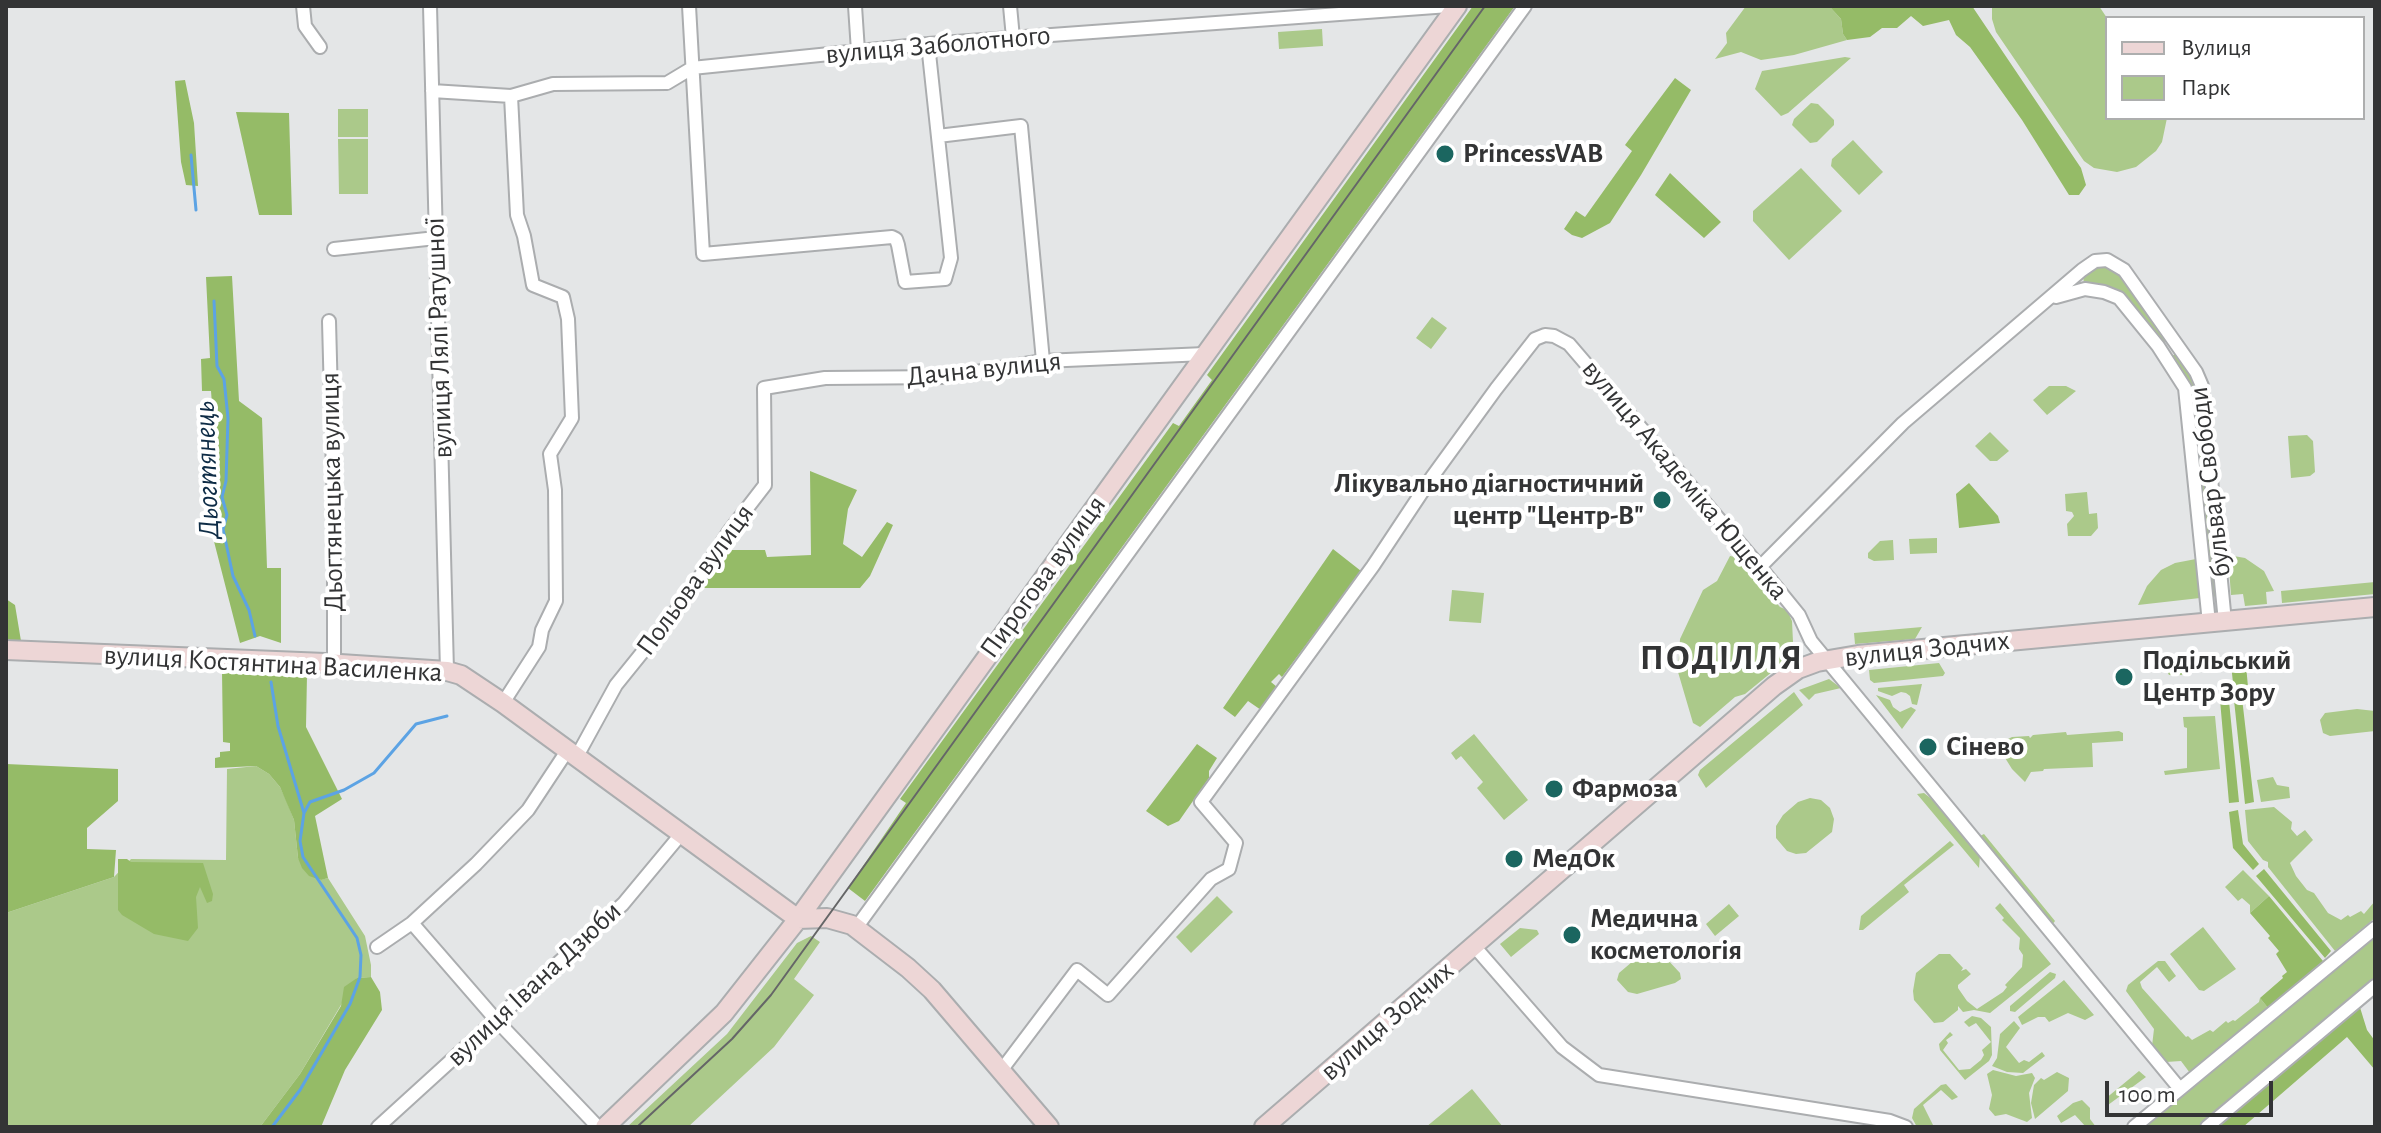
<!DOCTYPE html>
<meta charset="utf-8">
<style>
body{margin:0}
#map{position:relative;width:2381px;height:1133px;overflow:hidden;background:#e4e6e7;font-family:"Alegreya Sans",sans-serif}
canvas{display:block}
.frame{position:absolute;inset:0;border:8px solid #333435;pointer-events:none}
.legend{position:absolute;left:2105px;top:16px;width:260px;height:104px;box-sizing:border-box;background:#fff;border:2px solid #adaeae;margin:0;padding:10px 14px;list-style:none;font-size:24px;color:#333435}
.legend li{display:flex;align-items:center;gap:16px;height:40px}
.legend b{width:40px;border:2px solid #adaeae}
.scale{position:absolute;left:2105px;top:1081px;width:168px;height:36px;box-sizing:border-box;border:4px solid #333435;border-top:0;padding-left:10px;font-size:24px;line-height:28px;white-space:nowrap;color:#333435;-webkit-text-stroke:6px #fff;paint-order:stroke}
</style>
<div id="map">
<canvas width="2381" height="1133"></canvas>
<div class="frame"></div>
<ul class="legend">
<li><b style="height:10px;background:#edd6d6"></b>Вулиця</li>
<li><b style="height:22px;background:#abc98a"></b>Парк</li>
</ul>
<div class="scale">100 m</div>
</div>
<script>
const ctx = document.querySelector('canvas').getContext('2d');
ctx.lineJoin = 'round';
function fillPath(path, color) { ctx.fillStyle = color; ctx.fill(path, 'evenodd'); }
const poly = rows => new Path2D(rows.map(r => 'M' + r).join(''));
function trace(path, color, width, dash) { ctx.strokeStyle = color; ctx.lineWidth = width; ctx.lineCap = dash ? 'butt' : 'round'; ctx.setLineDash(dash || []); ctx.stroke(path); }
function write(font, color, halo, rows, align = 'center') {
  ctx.font = font + ' "Alegreya Sans",sans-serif'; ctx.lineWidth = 8; ctx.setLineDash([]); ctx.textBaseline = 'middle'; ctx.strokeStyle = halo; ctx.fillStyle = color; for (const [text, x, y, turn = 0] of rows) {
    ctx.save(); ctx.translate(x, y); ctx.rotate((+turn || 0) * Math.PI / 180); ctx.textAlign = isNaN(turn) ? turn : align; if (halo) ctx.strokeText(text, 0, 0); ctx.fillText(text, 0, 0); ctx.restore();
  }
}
const green = poly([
 [1746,6,1829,6,1841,19,1843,34,1847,40,1794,55,1761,60,1741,52,1715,59,1727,43,1726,33],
 [1992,6,2099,6,2107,18,2107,118,2167,118,2162,142,2156,151,2136,167,2117,172,2094,168,2084,161,1996,32,1992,19],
 [1322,29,1323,46,1279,49,1278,32],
 [1845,57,1851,58,1788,113,1781,116,1755,89,1762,71],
 [1811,103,1818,104,1834,120,1834,125,1817,142,1810,143,1792,125,1794,119],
 [338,109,368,109,368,137,338,137],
 [338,139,368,139,368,194,339,194],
 [1853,140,1883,172,1859,195,1831,166,1832,159],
 [1801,168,1842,211,1789,260,1753,221,1753,211],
 [2113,262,2171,337,2158,346,2124,302,2084,283,2082,270],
 [1432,317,1447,328,1431,349,1416,338],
 [2180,350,2198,375,2223,596,2206,597,2187,395,2167,360],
 [2049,386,2066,386,2076,391,2047,415,2033,400],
 [1990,432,2009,451,1997,461,1990,461,1975,446],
 [2307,435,2313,441,2315,472,2310,476,2291,478,2288,436],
 [2087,492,2089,514,2097,513,2098,528,2091,536,2068,536,2067,524,2074,516,2072,512,2066,511,2065,494],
 [1937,538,1937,553,1910,554,1909,539],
 [1893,540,1894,560,1874,561,1868,558,1868,553,1880,541],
 [2228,555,2245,558,2264,571,2274,591,2266,592,2267,604,2245,606,2243,594,2231,595],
 [1730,556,1736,557,1780,607,1787,610,1792,621,1793,642,1792,651,1783,663,1745,694,1735,697,1700,727,1693,723,1678,672,1680,639,1703,590,1717,581],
 [2196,559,2200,598,2138,605,2147,586,2161,570,2175,563],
 [2375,582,2375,594,2282,603,2281,591],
 [1452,590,1484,593,1481,623,1449,621],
 [1922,627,1915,639,1855,644,1854,633],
 [2192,657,2194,662,2183,675,2169,675,2164,666,2165,661],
 [1939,663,1945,673,1943,676,1874,683,1870,680,1869,670],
 [1829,679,1841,688,1815,694,1809,700,1799,690],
 [1922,684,1917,705,1912,704,1910,696,1906,693,1901,692,1892,696,1878,691,1878,688],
 [1794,692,1803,705,1706,788,1698,775,1700,770],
 [1876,695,1890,700,1893,707,1900,712,1911,707,1916,710,1902,729],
 [2357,709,2375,711,2375,731,2330,736,2323,733,2320,720,2325,713],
 [2215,716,2220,769,2165,775,2164,771,2187,768,2187,728,2184,727,2183,717],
 [2119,731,2123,733,2123,741,2092,743,2093,767,2044,769,2043,771,2031,772,2025,782,2012,769,2002,753,2006,743,2004,741,2012,737,2029,736,2030,738,2033,735,2066,732,2067,735],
 [1474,734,1528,800,1504,820,1477,788,1483,782,1461,756,1456,760,1451,753],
 [256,766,269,774,280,787,287,802,294,820,298,858,320,880,328,878,365,936,371,965,371,977,357,978,300,1074,260,1127,6,1127,6,913,114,877,131,859,226,860,227,769],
 [2273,777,2277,785,2289,787,2290,798,2261,802,2257,780],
 [1924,793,1933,800,1980,856,1979,868,1917,794],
 [1810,798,1821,800,1830,808,1834,819,1832,832,1806,853,1796,854,1787,851,1776,838,1776,826,1783,815,1798,802],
 [2274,807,2292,822,2291,829,2297,836,2305,830,2313,840,2290,863,2296,876,2307,890,2314,893,2328,913,2341,920,2348,915,2350,917,2361,911,2364,914,2375,901,2375,918,2335,951,2268,867,2268,862,2263,860,2248,841,2245,810],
 [1984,834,2055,921,2052,925,1980,836],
 [1950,841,1954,845,1904,885,1909,892,1863,930,1859,930,1861,916],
 [2243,870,2269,896,2250,913,2250,905,2242,898,2238,901,2225,887],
 [1217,896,1233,912,1191,953,1176,937],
 [2000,903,2051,964,1990,1013,1974,1010,1963,1012,1958,1006,1958,1010,1943,1022,1934,1023,1914,1000,1913,991,1916,973,1939,954,1950,954,1963,968,1961,971,1966,969,1971,974,1958,985,1958,988,1967,1001,1977,1009,2003,992,2007,987,2005,985,2022,967,2023,955,2019,949,2020,938,2002,920,2004,918,1995,908],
 [1729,904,1739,916,1715,936,1706,924],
 [2203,927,2236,969,2204,991,2199,990,2170,954],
 [1520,928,1537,930,1539,934,1511,957,1500,944],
 [2375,928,2375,986,2207,1127,2134,1127],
 [811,936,820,942,794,979,814,995,774,1047,688,1127,627,1127,727,1034,797,943],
 [1653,944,1680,973,1681,979,1675,983,1637,994,1628,992,1617,980,1619,973],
 [2158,961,2165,961,2176,976,2169,982,2157,967,2140,982,2142,988,2186,1037,2188,1036,2192,1040,2210,1030,2213,1032,2226,1021,2228,1023,2233,1020,2235,1021,2259,1002,2260,998,2268,1008,2190,1073,2181,1061,2166,1062,2152,1046,2154,1029,2126,991,2128,985],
 [2050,972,2056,974,2055,978,2015,1012,2010,1011,2010,1006],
 [2064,980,2094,1015,2085,1020,2068,1013,2049,1022,2045,1017,2038,1017,2022,1025,2018,1017],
 [1972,1016,1981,1018,1991,1027,1992,1055,1989,1061,1965,1080,1940,1050,1939,1044,1950,1032,1953,1035,1946,1040,1948,1043,1943,1050,1959,1070,1970,1069,1981,1060,1984,1055,1982,1050,1991,1042,1976,1023,1969,1027,1964,1022],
 [2014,1021,2020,1028,2006,1047,2019,1063,2024,1060,2029,1062,2042,1052,2045,1056,2023,1073,2007,1072,1992,1066,1997,1058,2000,1034],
 [1993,1070,2016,1076,2032,1073,2035,1078,2029,1093,2032,1118,2027,1122,2006,1114,1995,1116,1989,1109,1992,1095,1987,1074],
 [2139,1071,2146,1077,2108,1105,2105,1099],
 [2057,1072,2069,1078,2068,1091,2035,1119,2031,1103,2034,1085,2041,1078,2044,1080],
 [1946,1084,1958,1097,1952,1100,1941,1090,1923,1105,1934,1127,1917,1127,1912,1118,1914,1109,1941,1085],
 [1472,1089,1503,1127,1426,1127],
 [2082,1100,2090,1108,2090,1119,2096,1127,2086,1127,2075,1115,2061,1123,2057,1116,2073,1103]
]);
const forest = poly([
 [1473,6,1515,6,865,901,848,888,906,803,900,799,1173,423,1179,426,1212,380,1207,375],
 [1829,6,1972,6,2081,168,2086,185,2079,195,2069,195,2022,120,1970,47,1956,35,1949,20,1923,26,1911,16,1897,28,1882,28,1870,37,1847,40,1843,34,1841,19],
 [1675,78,1691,90,1641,175,1610,223,1582,238,1572,235,1564,229,1576,211,1585,217,1632,151,1625,145],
 [185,80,194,123,198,186,186,185,181,162,175,81],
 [236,112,289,113,292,215,259,215],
 [1670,173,1721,222,1704,238,1655,195],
 [232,276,239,401,262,418,267,568,281,568,281,643,260,636,240,643,208,518,214,517,214,431,211,391,202,391,201,359,210,358,206,277],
 [810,471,857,490,848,509,843,544,862,557,887,522,893,525,870,576,860,588,696,588,722,550,765,550,767,557,811,555],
 [1969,483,1998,516,2000,523,1959,528,1956,494],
 [1333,549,1361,571,1282,677,1279,674,1271,682,1277,687,1261,710,1248,701,1235,717,1223,708],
 [6,599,15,605,21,641,6,641],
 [2230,655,2246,665,2248,687,2241,692,2234,692],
 [222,672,307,675,306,727,342,799,315,816,328,878,321,880,309,876,302,868,298,858,294,820,280,787,269,774,256,766,215,768,215,758,220,757,220,752,230,751,230,743,223,742],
 [2242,698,2254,802,2245,804,2234,700],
 [2220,700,2229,701,2239,802,2229,803],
 [1197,744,1217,758,1209,771,1209,778,1179,821,1168,826,1146,811],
 [6,764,118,769,118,801,87,828,87,849,116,850,114,877,6,913],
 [2238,810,2243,844,2259,864,2253,870,2233,848,2229,812],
 [118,859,127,859,131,862,203,863,213,894,212,901,207,903,200,887,196,897,198,928,188,941,154,934,122,915,118,910],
 [2264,869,2331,951,2325,958,2256,876],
 [2269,896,2323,961,2268,1008,2260,998,2283,978,2282,976,2287,972,2276,954,2279,951,2268,938,2270,936,2250,913],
 [371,977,380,992,382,1010,345,1070,321,1127,260,1127,300,1074,341,1006,344,987,357,978],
 [2358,1001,2367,1030,2375,1041,2375,1070,2347,1037,2243,1127,2207,1127]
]);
const stream = poly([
 [191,155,196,210],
 [214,301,217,366,224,379,228,418,226,481,222,497,227,515,223,529,233,576,249,610,255,636],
 [271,682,278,726,304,813,300,841,303,857,357,938,361,955,360,977,350,1004,300,1090,272,1127],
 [304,813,310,802,344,790,374,773,416,724,447,716]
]);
const street = poly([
 [303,6,305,26,320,47],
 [430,6,447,671],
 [689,6,703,254,892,237,896,239,898,245,905,282,945,279,951,258,928,44],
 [855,6,858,51],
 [1010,6,1013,38],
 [432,91,511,96,553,84,667,83,692,68,928,44,1449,6],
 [938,136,1021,126,1043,361],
 [334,249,436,238],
 [2056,297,2085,289,2104,292,2119,298,2158,346,2185,388,2209,623],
 [329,321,334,512,334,664],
 [1760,567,1903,423,2082,270,2095,261,2107,260,2124,270,2196,372,2202,386,2225,622],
 [503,703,539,647,542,630,556,601,555,490,550,454,572,418,568,319,563,297,533,285,524,236,517,215,511,96],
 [576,758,616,685,687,597,728,533,765,485,764,388,825,378,946,377,1043,361,1205,354],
 [412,923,497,1021,598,1127],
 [856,928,1525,6],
 [1474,946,1562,1047,1599,1075,1890,1121,1906,1127],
 [377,947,412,923,476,864,528,810,567,751],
 [1000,1072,1077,970,1108,995,1211,879,1229,869,1236,843,1201,802,1373,566,1432,477,1496,389,1535,339,1545,335,1554,336,1569,344,1760,567,1799,615,1811,641,2180,1089],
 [378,1127,623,904,682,833],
 [2134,1127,2375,928],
 [2207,1127,2375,986]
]);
const secondary = poly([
 [6,650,325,663,447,671,461,675,503,703,798,919],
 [798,919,827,918,852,925,908,968,932,990,1049,1127],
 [605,1127,724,1013,798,919,1457,6],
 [1264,1127,1774,686,1798,669,1817,662,1858,655,2375,607]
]);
const tram = poly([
 [637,1127,732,1039,771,995,1485,6]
]);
const markers = [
 [1445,154,10,"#1b6660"],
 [1662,500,10,"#1b6660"],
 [2124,677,10,"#1b6660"],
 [1928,747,10,"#1b6660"],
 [1554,789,10,"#1b6660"],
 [1514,859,10,"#1b6660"],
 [1572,935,10,"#1b6660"]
];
const streetNames = [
 ["вулиця Заболотного",938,45,-5],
 ["вулиця Лялі Ратушної",439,338,-92],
 ["Дачна вулиця",984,369,-6],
 ["вулиця Академіка Ющенка",1685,480,50],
 ["бульвар Свободи",2210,482,-97],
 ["Дьогтянецька вулиця",332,492,-91],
 ["Пирогова вулиця",1043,577,-54],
 ["Польова вулиця",695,580,-54],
 ["вулиця Зодчих",1927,649,-6],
 ["вулиця Костянтина Василенка",273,664,3],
 ["вулиця Івана Дзюби",534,984,-43],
 ["вулиця Зодчих",1387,1021,-41]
];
const poiNames = [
 ["PrincessVAB",1463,154],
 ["Лікувально діагностичний",1644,484,"right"],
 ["центр \"Центр-В\"",1644,516,"right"],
 ["Подільський",2142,661],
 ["Центр Зору",2142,693],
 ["Сінево",1946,747],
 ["Фармоза",1572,789],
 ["МедОк",1532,859],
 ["Медична",1590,919],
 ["косметологія",1590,951]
];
const waterNames = [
 ["Дьогтянець",207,470,-92]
];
const districtNames = [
 ["ПОДІЛЛЯ",1722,658]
];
fillPath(green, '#abc98a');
fillPath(forest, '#95bb67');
trace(stream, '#5ca3e4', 3);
trace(street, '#abadaf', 16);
trace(secondary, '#abadaf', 22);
trace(street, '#fff', 12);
trace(secondary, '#edd6d6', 18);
trace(tram, '#656667', 2);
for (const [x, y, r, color] of markers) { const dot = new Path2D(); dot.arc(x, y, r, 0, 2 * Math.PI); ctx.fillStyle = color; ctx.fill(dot); trace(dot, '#fff', 3); }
write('28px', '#333435', '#fff', streetNames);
write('bold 28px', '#333435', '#fff', poiNames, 'left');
write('italic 30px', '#0e2c46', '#fff', waterNames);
ctx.letterSpacing = '2px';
write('bold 36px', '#333435', '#fff', districtNames);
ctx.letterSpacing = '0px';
</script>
